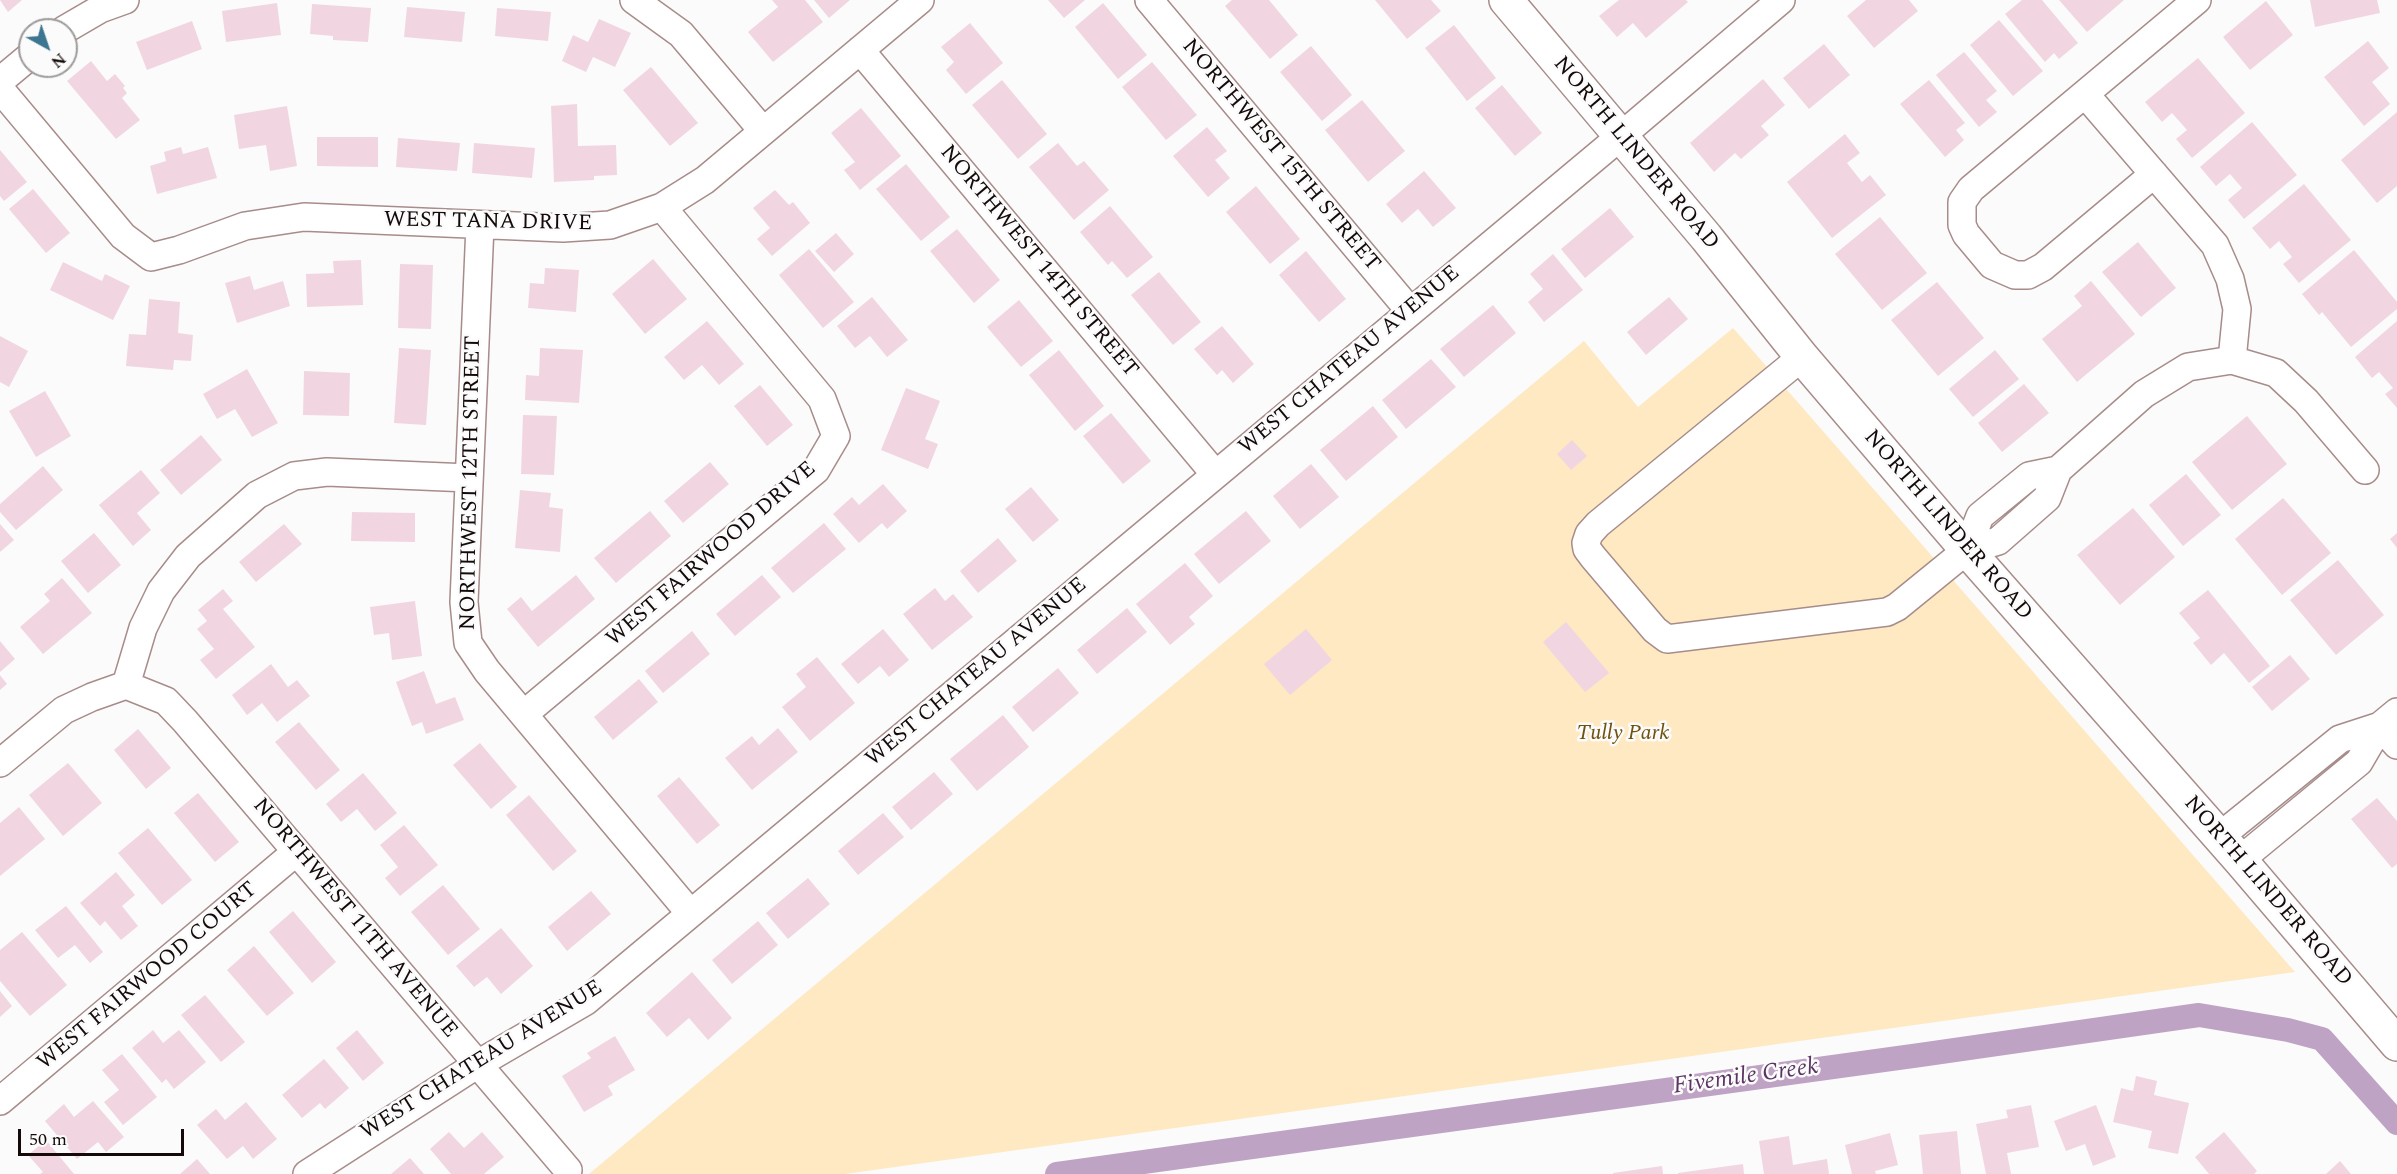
<!DOCTYPE html>
<style>
body{margin:0}
#map{position:relative;width:2397px;height:1174px;overflow:hidden;background:#fbfbfb;font-family:Spectral,serif}
canvas{display:block}
.north{position:absolute;left:18px;top:18px;width:60px;height:60px;box-sizing:border-box;background:#fbfbfb;border:2px solid #9e9b9a;border-radius:50%;rotate:140deg;font-size:16px;font-weight:700;line-height:24px;text-align:center;color:#130a09}
.north::after{content:'';display:block;margin:auto;width:21px;height:27px;background:#3d7690;clip-path:polygon(50% 0,100% 100%,50% 72%,0 100%)}
.scale{position:absolute;left:18px;top:1129px;width:166px;height:27px;box-sizing:border-box;border:3px solid #130a09;border-top:0;padding-left:8px;font-size:18px;line-height:21px;white-space:nowrap;color:#130a09;-webkit-text-stroke:4px #fbfbfb;paint-order:stroke}
</style>
<div id="map">
<canvas width="2397" height="1174"></canvas>
<div class="north">N</div>
<div class="scale">50 m</div>
</div>
<script>
const ctx = document.querySelector('canvas').getContext('2d');
ctx.lineJoin = 'round';
function fillPath(path, color) { ctx.fillStyle = color; ctx.fill(path, 'evenodd'); }
const poly = rows => new Path2D(rows.map(r => 'M' + r).join(''));
function trace(path, color, width, dash) { ctx.strokeStyle = color; ctx.lineWidth = width; ctx.lineCap = dash ? 'butt' : 'round'; ctx.setLineDash(dash || []); ctx.stroke(path); }
function write(font, color, halo, rows, align = 'center') {
  ctx.font = font + ' Spectral,serif'; ctx.lineWidth = 5; ctx.setLineDash([]); ctx.textBaseline = 'middle'; ctx.strokeStyle = halo; ctx.fillStyle = color; for (const [text, x, y, turn = 0] of rows) {
    ctx.save(); ctx.translate(x, y); ctx.rotate((+turn || 0) * Math.PI / 180); ctx.textAlign = isNaN(turn) ? turn : align; if (halo) ctx.strokeText(text, 0, 0); ctx.fillText(text, 0, 0); ctx.restore();
  }
}
const green = poly([
 [1733,328,2295,972,845,1174,589,1174,1584,341,1638,407]
]);
const canal = poly([
 [1057,1174,1920,1055,2199,1015,2288,1030,2322,1039,2397,1123]
]);
const building = poly([
 [0,0,22,0,8,12],
 [772,0,805,0,823,22,773,62,748,32,778,7],
 [814,0,850,0,829,18],
 [1048,0,1085,0,1064,18],
 [1232,0,1269,0,1298,35,1270,59,1225,6],
 [1375,0,1431,0,1441,11,1407,39],
 [1619,0,1686,0,1688,2,1646,38,1633,23,1617,37,1599,16],
 [1866,0,1909,0,1918,11,1874,48,1847,16],
 [2022,0,2042,0,2078,43,2059,59,2054,53,2045,62,2005,14],
 [2059,0,2124,0,2087,32],
 [2310,0,2377,0,2380,13,2315,27],
 [2266,1,2293,35,2250,70,2223,37],
 [277,3,281,35,226,42,222,11],
 [1103,3,1147,55,1118,79,1075,27],
 [312,4,371,8,368,42,333,40,333,36,310,34],
 [407,7,465,12,462,42,404,37],
 [497,8,551,12,548,41,495,36],
 [599,19,631,33,615,67,593,57,586,72,562,61,573,35,588,42],
 [1999,20,2043,71,2013,96,1970,45],
 [192,21,202,49,147,70,136,42],
 [970,23,1003,63,966,94,946,70,954,62,941,47],
 [1454,25,1496,78,1467,101,1425,48],
 [2368,41,2389,68,2372,82,2390,104,2364,126,2324,77],
 [1824,44,1850,75,1809,109,1783,78],
 [1311,46,1352,95,1322,121,1280,72],
 [1964,52,1997,91,1986,100,1997,112,1979,127,1936,75],
 [2198,58,2245,113,2192,158,2176,139,2187,130,2172,113,2162,122,2145,102],
 [91,61,107,81,115,74,125,86,123,88,127,93,122,98,140,120,116,139,67,81],
 [1152,62,1197,115,1166,140,1122,87],
 [651,67,698,123,670,146,623,90],
 [1763,79,1785,105,1761,126,1769,135,1741,159,1735,153,1714,172,1690,143],
 [1002,80,1047,134,1018,159,972,105],
 [1929,80,1965,123,1956,130,1964,140,1945,157,1900,104],
 [1502,85,1542,133,1515,156,1475,108],
 [1362,100,1405,151,1368,182,1325,130],
 [577,104,578,146,616,145,617,175,594,176,594,180,554,182,551,106],
 [287,106,297,166,270,171,266,145,239,149,234,115],
 [861,108,901,156,860,190,844,170,855,162,831,133],
 [2397,112,2397,186,2377,203,2341,160],
 [2252,122,2297,175,2244,219,2228,200,2242,188,2230,174,2216,186,2200,167],
 [1207,127,1227,151,1215,160,1230,178,1208,197,1173,156],
 [1845,134,1860,153,1847,163,1862,182,1870,175,1886,195,1832,238,1787,182],
 [317,137,378,137,378,167,317,166],
 [398,138,460,143,457,171,396,167],
 [474,143,535,148,532,178,472,173],
 [1058,143,1077,166,1084,161,1109,190,1074,220,1029,167],
 [181,147,183,154,208,147,217,178,157,194,150,166,166,161,164,152],
 [0,150,27,182,4,201,0,196],
 [906,164,950,217,921,241,876,189],
 [1424,171,1456,208,1433,227,1418,209,1402,223,1386,204],
 [2304,184,2351,240,2299,283,2283,264,2292,257,2279,241,2270,249,2252,228],
 [1256,186,1300,239,1270,264,1226,212],
 [33,189,70,233,46,253,9,209],
 [775,190,789,205,793,202,810,223,772,256,757,239,770,228,753,208],
 [1110,206,1153,257,1127,278,1112,261,1108,265,1080,232],
 [1610,208,1634,237,1585,278,1561,249],
 [1880,217,1927,273,1882,310,1835,254],
 [957,229,1000,280,974,303,930,251],
 [836,233,854,254,834,272,815,251],
 [2138,242,2176,288,2141,317,2102,272],
 [809,249,854,302,823,328,779,275],
 [2354,250,2397,302,2397,309,2351,347,2322,312,2319,315,2302,294],
 [1306,251,1346,299,1319,322,1279,275],
 [1553,254,1583,290,1544,322,1528,302,1543,289,1530,274],
 [653,259,687,299,645,334,612,294],
 [361,260,363,305,307,307,306,274,334,273,333,261],
 [63,262,102,281,105,274,130,286,113,320,50,290],
 [400,264,433,265,431,329,398,328],
 [545,268,579,270,576,312,528,308,530,283,544,284],
 [1159,272,1201,322,1173,345,1131,295],
 [250,276,254,290,283,281,290,306,237,323,225,283],
 [2091,281,2135,334,2077,382,2042,339,2082,306,2074,296],
 [1937,282,1984,338,1938,376,1891,320],
 [872,297,908,340,887,357,870,336,855,348,837,326],
 [1669,297,1688,319,1646,355,1627,332],
 [149,299,180,302,178,333,193,335,191,361,174,360,173,370,126,366,129,334,146,335],
 [1019,300,1053,341,1021,367,987,327],
 [1493,305,1516,333,1464,377,1440,349],
 [707,321,744,364,719,385,702,365,684,380,664,357],
 [2397,321,2397,408,2385,394,2393,388,2379,372,2372,378,2355,357],
 [1222,326,1254,364,1233,383,1222,370,1217,375,1194,349],
 [0,336,28,351,9,387,0,382],
 [399,348,431,350,426,425,394,423],
 [540,348,583,350,579,403,525,400,526,375,539,376],
 [1059,350,1104,406,1075,431,1029,375],
 [1995,350,2019,379,1973,417,1949,389],
 [1431,359,1456,387,1406,429,1382,400],
 [247,369,278,423,252,437,235,409,217,419,203,394],
 [304,371,350,373,349,416,303,415],
 [2024,384,2049,413,2002,452,1978,423],
 [760,385,793,425,767,446,734,406],
 [906,388,940,401,925,439,938,444,928,469,881,450],
 [45,391,71,436,36,457,9,411],
 [1373,406,1398,437,1346,481,1320,450],
 [1111,413,1151,461,1123,484,1083,436],
 [523,415,557,416,554,475,521,474],
 [2247,416,2287,464,2232,510,2192,462],
 [201,435,222,460,181,495,160,470],
 [1572,440,1587,456,1571,470,1557,454],
 [710,462,729,484,683,523,664,501],
 [1311,464,1339,497,1300,529,1273,496],
 [43,466,63,490,16,530,0,512,0,504],
 [141,470,160,493,137,513,151,530,133,546,99,505],
 [2186,474,2221,515,2183,546,2149,505],
 [883,484,907,511,887,529,882,523,859,543,833,514,852,497,859,505],
 [1031,487,1059,520,1033,542,1005,509],
 [520,490,551,493,549,507,563,509,560,552,515,548],
 [2283,498,2331,553,2282,595,2235,539],
 [2133,508,2175,557,2120,605,2077,555],
 [650,511,671,536,616,583,594,558],
 [1246,511,1271,541,1219,584,1194,554],
 [352,512,415,513,415,542,351,541],
 [824,523,846,549,793,593,771,568],
 [0,524,14,540,0,552],
 [284,524,302,544,256,582,239,562],
 [94,533,121,565,88,593,61,561],
 [2397,533,2397,548,2390,539],
 [998,538,1017,561,978,593,960,571],
 [2338,560,2384,615,2336,655,2290,600],
 [1185,563,1213,596,1189,617,1195,624,1170,645,1136,604],
 [576,575,595,599,538,647,507,609,521,597,532,611],
 [762,575,781,597,735,636,716,614],
 [62,578,92,613,43,654,20,627,50,601,44,594],
 [935,588,945,601,953,594,973,617,932,650,903,614],
 [223,589,233,601,223,609,255,647,216,679,200,660,214,649,197,629,207,621,198,610],
 [2208,590,2270,666,2249,683,2224,653,2211,665,2193,643,2200,638,2179,613],
 [415,601,422,656,392,660,389,633,374,635,370,607],
 [1127,608,1147,632,1097,674,1077,650],
 [1566,622,1609,673,1585,692,1543,642],
 [883,629,909,660,889,677,880,666,858,684,841,664],
 [1306,629,1332,660,1290,695,1264,664],
 [692,631,710,654,663,693,645,671],
 [0,641,15,659,0,672],
 [2290,655,2310,679,2272,711,2252,687],
 [817,657,855,703,810,741,782,707,806,687,796,674],
 [271,664,288,687,297,680,310,696,277,722,262,703,247,715,232,695],
 [1058,668,1079,693,1033,732,1012,707],
 [424,671,436,704,455,697,464,720,426,734,422,722,412,726,396,682],
 [0,675,7,684,0,690],
 [639,679,658,702,613,740,594,717],
 [1003,715,1029,747,977,791,950,759],
 [299,722,340,770,316,790,275,742],
 [778,728,798,752,752,790,725,758,752,736,759,745],
 [138,729,171,768,146,789,114,750],
 [480,743,517,787,491,809,453,765],
 [68,763,102,803,63,836,29,795],
 [934,772,953,794,911,830,892,807],
 [363,773,397,813,375,831,357,809,341,822,326,804],
 [679,777,720,825,697,844,657,796],
 [198,793,239,842,215,862,174,813],
 [529,795,577,851,553,871,506,815],
 [2377,798,2397,821,2397,864,2392,868,2351,819],
 [19,807,45,839,0,876,0,823],
 [883,813,904,837,858,875,838,851],
 [404,825,438,865,400,896,385,878,398,867,380,845],
 [148,828,192,880,162,905,118,853],
 [116,872,135,895,122,906,138,926,121,940,105,921,100,926,80,903],
 [808,878,830,904,788,939,766,913],
 [443,885,480,929,448,955,411,912],
 [591,891,611,914,567,951,548,927],
 [66,906,103,952,90,963,75,945,58,958,35,930],
 [293,911,336,962,312,983,269,932],
 [758,921,778,945,732,984,712,960],
 [501,928,533,966,501,994,487,977,474,987,456,966],
 [22,932,67,985,30,1016,0,981,0,950],
 [254,946,294,993,267,1016,227,970],
 [692,972,732,1018,708,1040,689,1018,667,1037,646,1013],
 [0,991,12,1006,0,1017],
 [205,995,245,1042,221,1062,181,1015],
 [153,1030,163,1043,179,1030,206,1062,174,1089,166,1079,162,1083,132,1048],
 [357,1030,384,1063,363,1081,336,1048],
 [615,1036,635,1070,608,1086,613,1095,584,1112,562,1076,591,1058,587,1053],
 [122,1054,157,1097,123,1125,104,1102,119,1090,102,1070],
 [324,1059,349,1088,325,1109,320,1103,302,1118,282,1095],
 [2136,1076,2157,1081,2154,1095,2189,1103,2178,1154,2148,1148,2152,1131,2113,1122,2121,1088,2133,1091],
 [93,1101,124,1137,106,1152,98,1142,77,1159,45,1121,64,1104,74,1117],
 [246,1102,277,1139,253,1159,243,1146,227,1159,197,1125,216,1109,225,1120],
 [2031,1105,2039,1147,2007,1153,2011,1174,1986,1174,1976,1124,2008,1118,2006,1110],
 [2096,1105,2116,1157,2093,1166,2085,1144,2066,1151,2054,1121],
 [1957,1131,1961,1174,1923,1174,1919,1135],
 [449,1132,464,1148,482,1132,504,1157,484,1174,451,1174,430,1149],
 [2224,1132,2257,1171,2254,1174,2209,1174,2195,1157],
 [1890,1133,1898,1165,1875,1171,1876,1174,1852,1174,1845,1145],
 [1789,1136,1793,1165,1827,1159,1829,1174,1764,1174,1759,1141],
 [46,1140,74,1174,40,1174,43,1172,28,1155],
 [410,1158,424,1174,391,1174],
 [197,1159,210,1174,180,1174],
 [2340,1161,2351,1174,2326,1174],
 [1743,1164,1744,1174,1678,1174,1678,1173],
 [1662,1166,1663,1174,1613,1174,1613,1173]
]);
const minor = poly([
 [634,0,681,34,763,131],
 [1149,0,1410,311],
 [64,30,100,9,125,0],
 [860,50,1215,474],
 [0,81,30,56],
 [0,89,123,236,151,257,179,250,245,226,304,217,563,228,610,225,662,207,705,180,920,0],
 [2085,94,2215,245,2230,279,2237,309,2232,360],
 [2154,174,2043,267,2028,275,2015,275,1992,265,1966,234,1962,225,1962,202,1971,189,2197,0],
 [480,225,464,602,468,643,487,671,690,913],
 [1802,357,1598,524,1589,534,1586,543,1587,549,1593,557,1655,630,1667,639,1887,612,1897,607,1967,550,1998,541,2047,498,2058,470,2029,476,1980,516,1967,550],
 [2058,470,2144,394,2188,367,2232,360,2276,373,2306,401,2365,470],
 [126,685,166,701,185,721,568,1170],
 [2397,712,2380,726,2397,745],
 [524,714,816,470,836,436,822,399,662,207],
 [0,763,64,710,92,697,126,685,143,628,161,591,188,556,257,495,294,476,327,472,469,478],
 [2219,837,2340,739,2380,726,2359,762,2240,860],
 [0,1101,296,852],
 [307,1174,478,1064,586,1001,1621,136,1781,0]
]);
const major = poly([
 [1506,0,1706,237,1802,357,1967,550,2240,860,2397,1044]
]);
const streetNames = [
 ["NORTH LINDER ROAD",1635,154,50],
 ["NORTHWEST 15TH STREET",1280,156,50],
 ["WEST TANA DRIVE",488,223,1],
 ["NORTHWEST 14TH STREET",1038,262,50],
 ["WEST CHATEAU AVENUE",1350,361,-40],
 ["NORTHWEST 12TH STREET",472,483,-89],
 ["NORTH LINDER ROAD",1947,526,49],
 ["WEST FAIRWOOD DRIVE",712,555,-41],
 ["WEST CHATEAU AVENUE",977,673,-40],
 ["NORTH LINDER ROAD",2267,892,49],
 ["NORTHWEST 11TH AVENUE",354,919,50],
 ["WEST FAIRWOOD COURT",148,977,-40],
 ["WEST CHATEAU AVENUE",482,1061,-32]
];
const parkNames = [
 ["Tully Park",1623,735]
];
const waterNames = [
 ["Fivemile Creek",1746,1078,-8]
];
fillPath(green, '#fee9c2');
trace(canal, '#bfa3c5', 24);
fillPath(building, '#f1d6e1');
trace(minor, '#a78c8a', 30);
trace(major, '#a78c8a', 36);
trace(minor, '#fff', 27);
trace(major, '#fff', 33);
write('22px', '#130a09', '#fbfbfb', streetNames);
write('italic 22px', '#6f520e', '#fbfbfb', parkNames);
write('italic 24px', '#5a3462', '#fbfbfb', waterNames);
</script>
